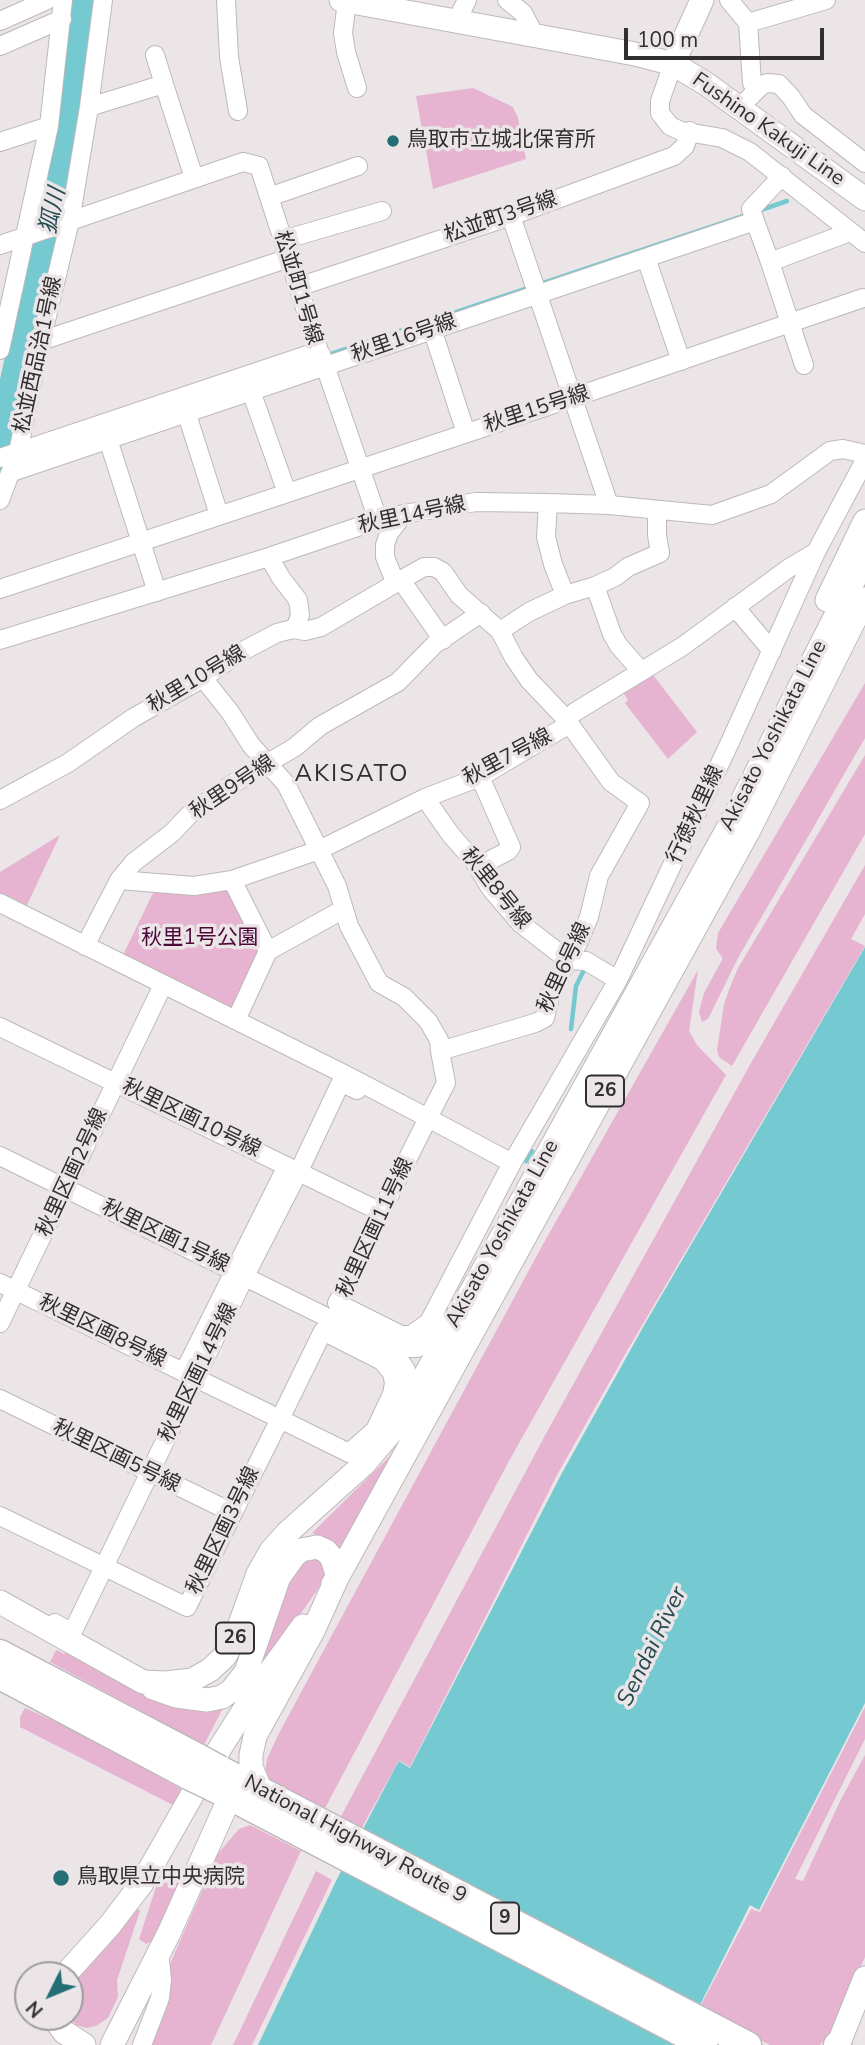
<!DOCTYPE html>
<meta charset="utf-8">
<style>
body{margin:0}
#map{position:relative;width:865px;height:2045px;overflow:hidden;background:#ebe5e8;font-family:"Nunito Sans",sans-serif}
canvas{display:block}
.north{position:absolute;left:14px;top:1961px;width:70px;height:70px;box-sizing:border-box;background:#ebe5e8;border:2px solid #a09c9e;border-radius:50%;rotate:227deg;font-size:19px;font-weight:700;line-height:28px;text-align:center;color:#302e2f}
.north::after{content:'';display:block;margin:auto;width:24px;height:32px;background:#246f75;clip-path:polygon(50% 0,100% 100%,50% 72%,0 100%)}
.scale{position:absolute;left:624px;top:28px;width:200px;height:32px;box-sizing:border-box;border:4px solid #302e2f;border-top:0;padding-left:9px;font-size:21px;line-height:24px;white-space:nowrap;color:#302e2f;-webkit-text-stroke:5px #ebe5e8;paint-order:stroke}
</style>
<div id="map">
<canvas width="865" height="2045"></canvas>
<div class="north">N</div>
<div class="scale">100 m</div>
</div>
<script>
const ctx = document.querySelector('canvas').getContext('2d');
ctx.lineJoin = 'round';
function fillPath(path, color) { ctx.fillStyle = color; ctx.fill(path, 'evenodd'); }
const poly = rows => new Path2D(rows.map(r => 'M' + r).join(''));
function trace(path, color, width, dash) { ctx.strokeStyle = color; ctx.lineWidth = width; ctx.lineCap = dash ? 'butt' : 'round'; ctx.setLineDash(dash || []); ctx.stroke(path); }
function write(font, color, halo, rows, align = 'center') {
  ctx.font = font + ' "Nunito Sans","Noto Sans JP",sans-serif'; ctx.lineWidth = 7; ctx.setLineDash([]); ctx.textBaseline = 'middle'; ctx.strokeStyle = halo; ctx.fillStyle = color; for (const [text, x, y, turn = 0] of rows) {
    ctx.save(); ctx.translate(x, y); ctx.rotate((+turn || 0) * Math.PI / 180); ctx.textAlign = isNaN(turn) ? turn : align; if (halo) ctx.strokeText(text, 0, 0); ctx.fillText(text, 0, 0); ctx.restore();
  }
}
const green = poly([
 [473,88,513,107,518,118,526,159,433,189,416,96],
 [650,671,697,732,668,759,625,703,628,700,621,689],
 [865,683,865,738,738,958,708,1019,702,1022,699,1012,704,993,722,960,722,957,716,949,718,933],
 [865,755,865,834,732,1066,719,1057,717,1050,724,1004,730,987,738,968],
 [60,835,26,907,0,894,0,872],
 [865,865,865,914,851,939,865,946,627,1351,557,1475,410,1767,399,1760,360,1831,339,1820,549,1428,751,1063],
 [229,887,262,953,237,1006,228,1010,182,984,123,955,154,891],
 [698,970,689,1031,697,1045,726,1075,509,1461,323,1812,270,1783,265,1773,267,1759,278,1735,542,1246],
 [407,1430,341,1551,333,1541,312,1533,388,1458],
 [321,1557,326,1571,318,1589,235,1707,296,1562],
 [68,1647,225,1704,204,1745,50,1662,55,1652,57,1650,64,1654],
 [865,1707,865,1739,795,1879,803,1881,841,1799,865,1755,865,1957,835,2026,820,2045,770,2045,700,2007,751,1909,760,1912],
 [25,1708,69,1728,181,1789,173,1805,20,1727,20,1717],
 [250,1825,301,1851,211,2045,146,2045,171,1976,169,1966,210,1873,215,1857,239,1829],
 [316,1871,332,1880,252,2045,233,2045],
 [160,1875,181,1883,152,1941,146,1944,139,1939],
 [137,1908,140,1911,117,1980,118,1997,108,2018,96,2026,86,2028,76,2025,70,2017,71,1987]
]);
const water = poly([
 [71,0,97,0,76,139,45,292,15,415,13,446,0,485,0,379,49,162,67,42],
 [745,213,747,219,349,353,195,397],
 [865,947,865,1703,759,1910,750,1905,680,2045,258,2045,337,1879,396,1766,399,1761,410,1768,562,1473,646,1322]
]);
const stream = poly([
 [758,211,787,201],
 [571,1029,576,986,584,970],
 [526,1161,532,1151]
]);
const minor = poly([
 [226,0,229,57,238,111],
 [507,0,523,13,535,36],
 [729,0,748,23,752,83,757,89],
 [347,1,343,33,346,52,357,88],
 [0,21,47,0],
 [456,22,467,0],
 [748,23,826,0],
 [0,46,62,19],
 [155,55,164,84],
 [673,64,660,101,660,113,670,126,681,131,722,138,750,152,865,243],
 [89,107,164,84,194,178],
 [739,108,762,85,767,83,779,84,791,97,803,115,865,163],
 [0,142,49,126],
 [269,197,358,166],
 [511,216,609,505],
 [755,221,751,209,782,176],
 [283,240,382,211],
 [0,245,243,162,259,166,319,351,0,458],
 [646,258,681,361],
 [298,287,511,216,674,156,685,146,690,131],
 [432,329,466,433],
 [41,341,289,258],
 [0,350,49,126,63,0],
 [321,354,378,520],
 [804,365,790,323,863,298],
 [251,391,287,493],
 [183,402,219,515],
 [105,430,157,592],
 [12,472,755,221,770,262],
 [0,500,18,452,41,341,70,221,89,107,103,0],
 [548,503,546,537,553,564,565,595],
 [269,557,281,578,298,600,300,615,297,624,293,629],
 [595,586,615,577,628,567,660,553,657,535,657,510],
 [0,589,572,398,790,323,770,262,850,232],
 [735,607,772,651],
 [500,631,529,612,565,595,595,586,612,634,619,646,641,671],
 [0,640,269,557,378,520,404,514,476,502,548,503,609,505,712,515,771,494,830,451,843,449,865,454],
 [203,678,230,712,251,745,286,784,337,886,349,926,379,983,404,997,428,1021,439,1040,440,1051,535,1023,545,1018,552,989,578,943,589,917,599,876,640,803,611,782,566,719,529,680,514,658,500,631,459,595,443,572,434,567,424,567,401,580,393,577,385,557,385,545,389,533,404,514],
 [425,798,451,835,473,860,491,889,520,923,568,960,586,961,618,980],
 [0,800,68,763,133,718,203,678,239,653,277,633,293,629,305,631,321,627,401,580,443,640],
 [477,867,508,851,511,847,480,777],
 [119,880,194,886,232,880,319,850,425,798,480,777,563,728,566,719,575,712,683,646,789,568,816,552],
 [232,880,268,951],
 [0,903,344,1074,428,1118,512,1163,429,1322,411,1335,401,1335,337,1303,350,1279,381,1212,428,1118,446,1083,440,1051],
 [85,946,119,880,134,862,172,833,189,815,226,788,295,747,320,726,398,682,435,644,481,613],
 [236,1020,268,951,344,909],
 [0,1027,381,1212],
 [0,1156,381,1344,396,1355,406,1370,406,1382,402,1405],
 [512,1163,618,980,731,740,816,552,865,460],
 [0,1283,280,1419,349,1453,375,1430,392,1394,394,1383,392,1373,382,1361,323,1331,280,1419,233,1513,187,1607,0,1516],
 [0,1323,163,985],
 [383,1342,401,1348,417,1348,432,1339,444,1322],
 [184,1372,287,1166],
 [0,1399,233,1513],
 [55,1623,72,1633,245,1276,299,1171,341,1082,357,1090],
 [142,2045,160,1998,162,1980,159,1951]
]);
const major = poly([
 [341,0,635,54,673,64,705,83,865,199],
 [673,64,702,0],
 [827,600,865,521],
 [0,1602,143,1682,166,1683,192,1680,210,1670,225,1656,235,1638,258,1574,271,1551,287,1533,364,1464,398,1424,733,819,865,558],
 [153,1688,176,1696,207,1700,222,1697,232,1690,246,1672,279,1577,294,1556,301,1550,317,1547,326,1551,332,1558,336,1571,337,1578,333,1584],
 [261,1791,251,1767,251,1755,255,1736,313,1631,337,1578,749,830,865,599],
 [65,1975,110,1925,142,1883,208,1767,258,1688,303,1626],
 [53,2017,64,2032,84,2045],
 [112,2045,169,1933,230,1797],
 [838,2045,865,1978]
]);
const highway = poly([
 [0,1653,198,1757],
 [0,1676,188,1776],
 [220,1769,748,2045],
 [211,1787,704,2045],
 [837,2045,838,2044]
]);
const highwayBridge = poly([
 [198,1757,220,1769],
 [188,1776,211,1787]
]);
const markers = [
 [393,141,7,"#246f75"],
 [61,1878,9,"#246f75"]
];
const shields = [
 [605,1091,38],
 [235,1638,38],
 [505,1918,28]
];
const shieldNames = [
 ["26",605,1091],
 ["26",235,1638],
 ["9",505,1918]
];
const streetNames = [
 ["Fushino Kakuji Line",768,130,35],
 ["松並町3号線",501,218,-19],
 ["松並町1号線",297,288,73],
 ["秋里16号線",404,339,-19],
 ["松並西品治1号線",39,355,-78],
 ["秋里15号線",537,410,-18],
 ["秋里14号線",412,516,-12],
 ["秋里10号線",197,680,-31],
 ["Akisato Yoshikata Line",774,736,-63],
 ["秋里7号線",508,758,-28],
 ["秋里9号線",233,788,-34],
 ["行徳秋里線",696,815,-65],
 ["秋里8号線",495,889,51],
 ["秋里6号線",565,968,-65],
 ["秋里区画10号線",191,1119,26],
 ["秋里区画2号線",73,1173,-65],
 ["秋里区画11号線",376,1228,-65],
 ["Akisato Yoshikata Line",503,1234,-61],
 ["秋里区画1号線",165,1237,26],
 ["秋里区画8号線",102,1332,26],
 ["秋里区画14号線",199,1373,-64],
 ["秋里区画5号線",116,1457,26],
 ["秋里区画3号線",224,1531,-64],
 ["National Highway Route 9",355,1840,28]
];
const poiNames = [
 ["鳥取市立城北保育所",407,141],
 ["鳥取県立中央病院",77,1878]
];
const parkNames = [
 ["秋里1号公園",200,939]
];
const waterNames = [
 ["狐川",54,211,-77],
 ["Sendai River",653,1647,-64]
];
const quarterNames = [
 ["AKISATO",352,775]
];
fillPath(green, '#e6b3d1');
fillPath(water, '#75c9d0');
trace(stream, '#75c9d0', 4.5);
trace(minor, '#beb8bb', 20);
trace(major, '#beb8bb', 25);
trace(highway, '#beb8bb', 29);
trace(minor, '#fff', 18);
trace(major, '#fff', 23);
trace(highway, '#fff', 26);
trace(highwayBridge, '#beb8bb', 29, []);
trace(highwayBridge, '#fff', 26);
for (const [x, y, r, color] of markers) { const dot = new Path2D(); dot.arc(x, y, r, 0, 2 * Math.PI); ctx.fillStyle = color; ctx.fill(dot); trace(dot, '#ebe5e8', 2.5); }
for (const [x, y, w] of shields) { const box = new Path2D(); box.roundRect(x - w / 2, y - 15.5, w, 31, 5); ctx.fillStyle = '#ebe5e8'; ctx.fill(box); trace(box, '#302e2f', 2); }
write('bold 19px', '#302e2f', null, shieldNames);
write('21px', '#302e2f', '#ebe5e8', streetNames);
write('21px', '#302e2f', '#ebe5e8', poiNames, 'left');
write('21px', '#4d0839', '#ebe5e8', parkNames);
write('italic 23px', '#244b4f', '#ebe5e8', waterNames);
ctx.letterSpacing = '2px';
write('24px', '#302e2f', '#ebe5e8', quarterNames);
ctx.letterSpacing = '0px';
</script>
